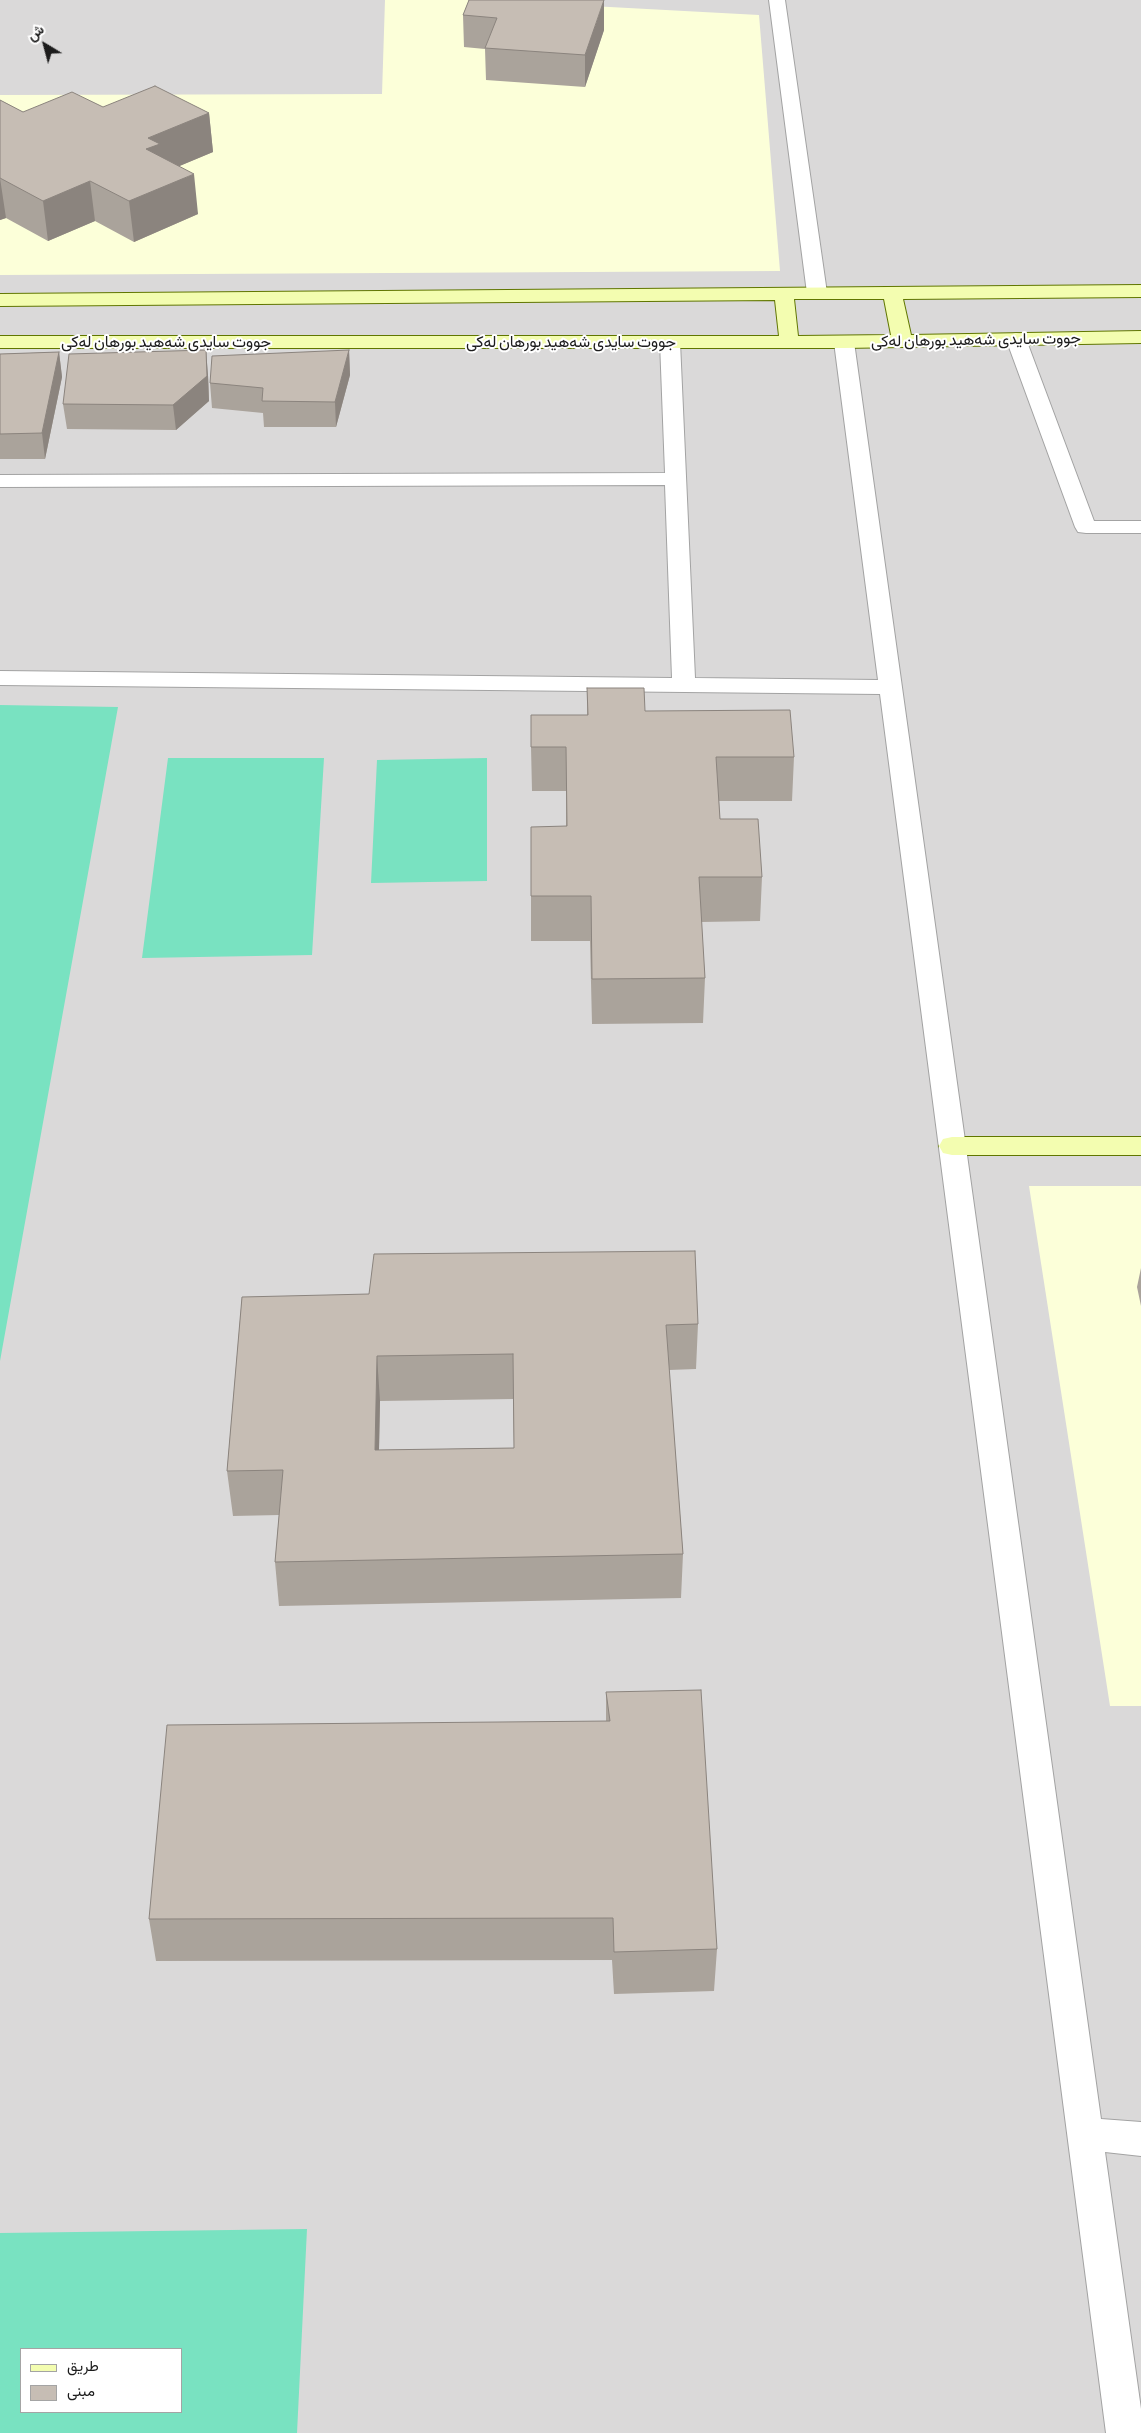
<!DOCTYPE html>
<meta charset="utf-8">
<style>
body{margin:0}
#map{position:relative;width:1141px;height:2433px;overflow:hidden;background:#eeebe1;font-family:"Alegreya Sans",Vazirmatn,sans-serif}
canvas{display:block}
.legend{position:absolute;left:20px;top:2348px;width:162px;height:65px;box-sizing:border-box;background:#fff;border:1px solid #a4a4a4;margin:0;padding:6px 9px;list-style:none;font-size:15px;color:#1c1c1c}
.legend li{display:flex;align-items:center;gap:10px;height:25px}
.legend b{width:25px;border:1px solid #a4a4a4}
.north{position:absolute;left:20px;top:20px;width:50px;height:50px;-webkit-text-stroke:4px #fff;paint-order:stroke;rotate:323deg;font-size:14px;font-weight:700;line-height:20px;text-align:center;color:#1c1c1c}
.north::after{content:'';display:block;margin:auto;width:18px;height:22px;background:#1c1c1c;clip-path:polygon(50% 0,100% 100%,50% 72%,0 100%)}
</style>
<div id="map">
<canvas width="1141" height="2433"></canvas>
<ul class="legend">
<li><b style="height:6px;background:#f3fdb0"></b>طريق</li>
<li><b style="height:14px;background:#c6bdb4"></b>مبنى</li>
</ul>
<div class="north">ش</div>
</div>
<script>
const ctx = document.querySelector('canvas').getContext('2d');
ctx.lineJoin = 'round';
function fillPath(path, color) { ctx.fillStyle = color; ctx.fill(path, 'evenodd'); }
const poly = rows => new Path2D(rows.map(r => 'M' + r).join(''));
function trace(path, color, width, dash) { ctx.strokeStyle = color; ctx.lineWidth = width; ctx.lineCap = dash ? 'butt' : 'round'; ctx.setLineDash(dash || []); ctx.stroke(path); }
function write(font, color, halo, rows, align = 'center') {
  ctx.font = font + ' "Alegreya Sans",Vazirmatn,sans-serif'; ctx.lineWidth = 4; ctx.setLineDash([]); ctx.textBaseline = 'middle'; ctx.strokeStyle = halo; ctx.fillStyle = color; for (const [text, x, y, turn = 0] of rows) {
    ctx.save(); ctx.translate(x, y); ctx.rotate((+turn || 0) * Math.PI / 180); ctx.textAlign = isNaN(turn) ? turn : align; if (halo) ctx.strokeText(text, 0, 0); ctx.fillText(text, 0, 0); ctx.restore();
  }
}
const residential = poly([
 [0,0,1141,0,1141,2433,0,2433],
 [21,2349,181,2349,181,2412,21,2412]
]);
const education = poly([
 [385,0,479,0,759,15,780,271,0,275,0,95,382,94],
 [1029,1186,1141,1186,1141,1706,1110,1706]
]);
const pitch = poly([
 [0,705,118,707,0,1361],
 [168,758,324,758,312,955,142,958],
 [487,758,487,881,371,883,377,760],
 [307,2229,297,2433,0,2433,0,2233],
 [21,2349,181,2349,181,2412,21,2412]
]);
const street = poly([
 [769,0,785,0,827,293,824,297,817,299,810,297,807,293,769,0],
 [1016,333,1023,335,1026,339,1094,521,1141,521,1141,533,1086,533,1078,532,1075,527,1006,339,1009,335,1016,333],
 [670,336,677,338,680,342,695,678,878,680,834,342,837,338,844,336,851,338,854,342,1101,2119,1141,2122,1141,2156,1105,2152,1141,2409,1141,2433,1106,2433,880,694,0,685,0,671,672,678,665,485,0,487,0,475,665,473,660,342,663,338,670,336]
]);
const secondary = poly([
 [1141,285,1141,297,903,299,911,335,1141,331,1141,343,844,348,0,348,0,336,779,336,775,300,0,306,0,294,1141,285],
 [794,299,884,299,891,335,798,336,794,299],
 [952,1137,1141,1137,1141,1155,952,1155,943,1153,939,1146,943,1139,952,1137]
]);
const wall = poly([
 [469,0,604,30,585,87,486,80,485,49,464,47,463,15],
 [0,100,23,112,103,107,209,113,213,152,179,166,198,214,134,242,95,221,48,241,6,218,0,220],
 [349,350,350,375,336,427,264,427,263,413,212,408,210,383],
 [59,352,62,377,45,459,0,459,0,354],
 [208,375,209,401,176,430,67,429,63,404],
 [587,688,645,711,794,757,792,801,719,801,720,819,762,877,760,921,701,922,705,978,703,1023,592,1024,590,941,531,941,531,896,566,826,566,791,532,791,531,747,587,715],
 [1141,1268,1141,1306,1137,1287],
 [242,1297,698,1324,696,1369,669,1370,683,1554,681,1598,279,1606,275,1562,279,1515,233,1516,227,1471],
 [513,1399,514,1448,379,1450,380,1401],
 [606,1692,717,1949,714,1991,614,1994,612,1960,156,1961,149,1919,606,1721]
]);
const shadedWall = poly([
 [604,0,604,30,585,87,585,55],
 [209,113,213,152,163,173,146,149,148,138],
 [194,174,198,214,134,242,129,201],
 [0,178,6,218,0,220],
 [90,181,95,221,48,241,43,201],
 [206,350,208,375,209,401,176,430,173,405],
 [349,350,350,375,336,427,335,402],
 [59,352,62,377,45,459,42,433],
 [377,1356,380,1401,378,1495,375,1450]
]);
const building = poly([
 [469,0,604,0,585,55,485,48,497,18,463,15,469,0],
 [155,86,209,113,148,138,160,144,146,149,194,174,129,201,90,181,43,201,0,178,0,100,23,112,72,92,103,107,155,86],
 [206,350,207,376,173,405,63,404,69,354,206,350],
 [349,350,335,402,262,401,263,388,210,383,212,356,349,350],
 [59,352,42,433,0,434,0,354,59,352],
 [587,688,644,688,645,711,790,710,794,757,716,757,720,819,758,819,762,877,699,877,705,978,592,979,591,896,531,896,531,827,567,826,566,747,531,747,531,715,588,715,587,688],
 [695,1251,698,1324,666,1325,683,1554,275,1562,283,1470,227,1471,242,1297,369,1294,374,1254,695,1251],
 [513,1354,514,1448,375,1450,377,1356,513,1354],
 [701,1690,717,1949,614,1952,613,1918,149,1919,167,1725,610,1721,606,1692,701,1690]
]);
const farStreetnames = [
 ["جووت سایدی شەهید بورهان لەکی",976,340,-1],
 ["جووت سایدی شەهید بورهان لەکی",166,342],
 ["جووت سایدی شەهید بورهان لەکی",571,342]
];
fillPath(residential, '#dad9d9');
fillPath(education, '#fcffd9');
fillPath(pitch, '#79e2c1');
trace(street, '#a3a3a3', 2);
trace(secondary, '#607600', 2);
fillPath(street, '#fff');
fillPath(secondary, '#f3fdb0');
fillPath(wall, '#aaa39b');
fillPath(shadedWall, '#8b847e');
fillPath(building, '#c6bdb4');
trace(building, '#8b847e', 1);
write('16px', '#1c1c1c', '#fff', farStreetnames);
</script>
